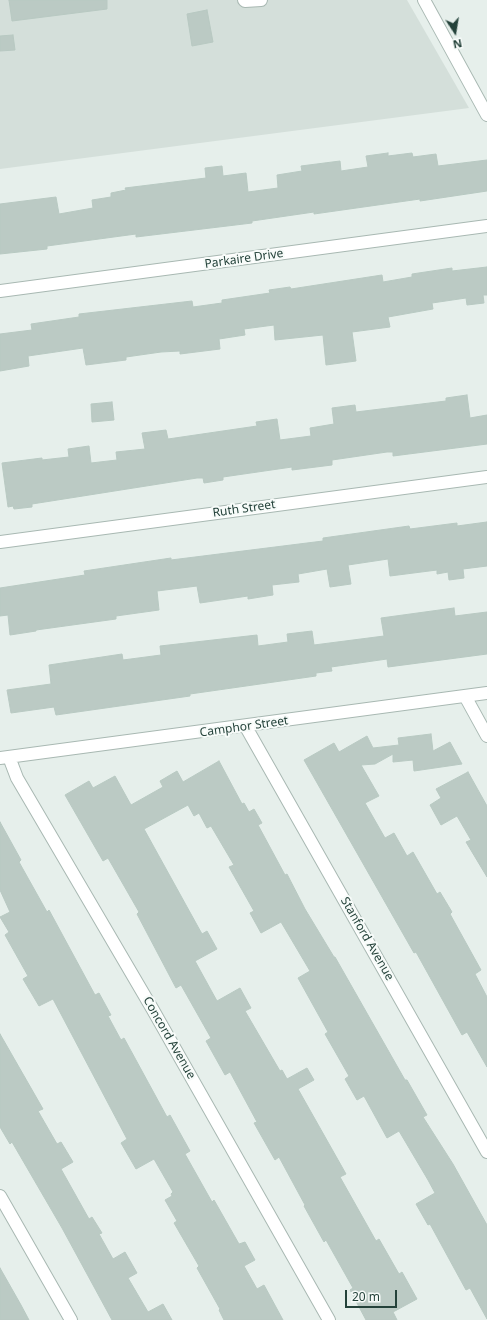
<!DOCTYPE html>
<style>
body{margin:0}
#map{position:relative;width:487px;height:1320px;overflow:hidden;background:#e6efeb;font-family:"Noto Sans",sans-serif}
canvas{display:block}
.north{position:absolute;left:435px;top:12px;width:40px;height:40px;-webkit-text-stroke:3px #f7fbf9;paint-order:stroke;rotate:168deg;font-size:11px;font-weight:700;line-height:16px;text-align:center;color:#24423a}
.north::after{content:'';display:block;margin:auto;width:14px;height:18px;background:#24423a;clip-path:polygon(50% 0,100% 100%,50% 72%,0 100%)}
.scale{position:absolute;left:345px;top:1290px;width:52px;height:18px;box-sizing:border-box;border:2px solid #24423a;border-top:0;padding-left:5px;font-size:12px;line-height:14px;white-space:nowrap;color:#24423a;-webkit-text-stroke:3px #f7fbf9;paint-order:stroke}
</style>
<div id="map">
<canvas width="487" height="1320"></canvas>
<div class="north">N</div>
<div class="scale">20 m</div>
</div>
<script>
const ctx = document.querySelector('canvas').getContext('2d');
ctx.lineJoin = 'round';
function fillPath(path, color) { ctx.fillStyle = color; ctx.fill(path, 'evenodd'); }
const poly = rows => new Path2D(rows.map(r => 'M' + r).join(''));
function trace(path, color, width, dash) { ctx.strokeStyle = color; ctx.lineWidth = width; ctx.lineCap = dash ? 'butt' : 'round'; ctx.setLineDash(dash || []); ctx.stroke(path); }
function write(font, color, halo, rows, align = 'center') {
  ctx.font = font + ' "Noto Sans",sans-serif'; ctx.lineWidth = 4; ctx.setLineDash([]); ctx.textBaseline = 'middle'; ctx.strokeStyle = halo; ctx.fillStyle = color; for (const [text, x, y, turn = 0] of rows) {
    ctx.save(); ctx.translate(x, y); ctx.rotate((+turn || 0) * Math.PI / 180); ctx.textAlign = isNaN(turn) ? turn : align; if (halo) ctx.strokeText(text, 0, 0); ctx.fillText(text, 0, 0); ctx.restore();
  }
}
const built = poly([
 [0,0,407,0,469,108,0,169]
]);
const building = poly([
 [9,0,107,0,107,9,12,21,9,0],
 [207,10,213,42,192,46,187,14,207,10],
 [13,35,15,50,0,51,0,36,13,35],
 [388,153,388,156,412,153,413,157,436,154,438,166,487,160,487,191,420,201,420,199,314,214,314,212,252,221,252,223,136,237,136,234,47,246,47,249,0,254,0,204,56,197,59,214,93,208,92,200,111,197,111,193,126,190,125,188,206,178,205,168,222,166,223,176,246,173,248,192,278,188,277,175,302,171,301,166,340,161,341,171,368,167,366,156,388,153],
 [487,267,487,295,483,295,484,303,467,305,466,298,432,303,433,309,388,317,390,327,352,332,356,361,326,365,323,335,275,340,274,325,244,329,245,335,219,339,220,349,180,354,180,351,161,352,126,357,126,360,86,365,83,348,28,356,29,366,0,371,0,334,32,330,31,324,79,317,79,314,192,301,193,307,222,303,222,300,270,293,269,290,290,287,291,289,382,275,383,282,412,277,412,274,452,268,452,271,487,267],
 [467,395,470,418,487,415,487,444,393,456,393,452,387,452,332,460,332,465,292,470,292,467,223,477,223,480,204,483,203,478,197,478,32,504,32,507,14,509,13,506,8,507,2,463,42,458,42,460,69,457,68,449,89,446,91,463,117,460,116,452,145,449,142,433,166,430,168,439,257,426,256,422,277,419,280,440,311,436,310,428,334,424,332,408,355,405,356,412,446,401,446,398,467,395],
 [112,402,114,420,92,422,91,404,112,402],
 [487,522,487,566,463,569,464,578,449,580,448,572,437,574,437,570,390,576,388,559,348,565,351,584,330,587,327,569,298,574,299,582,272,585,273,595,248,599,248,596,200,603,197,586,157,591,159,610,116,616,116,619,36,630,36,631,10,635,8,615,0,616,0,588,85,575,84,571,171,558,171,560,323,541,323,538,409,526,410,529,457,523,457,526,487,522],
 [454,608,455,616,487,612,487,654,388,667,387,659,331,667,332,671,316,673,316,676,190,694,190,696,56,715,54,707,11,713,7,690,51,684,49,665,122,654,123,660,161,655,160,646,257,635,258,646,288,642,287,634,312,631,314,645,384,636,381,618,454,608],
 [431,734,433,751,450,742,462,764,414,771,413,760,393,762,393,754,375,764,361,765,379,796,365,803,385,838,394,833,407,856,413,852,437,894,440,892,452,912,450,914,481,970,475,974,487,997,487,1067,467,1032,462,1035,416,952,414,953,304,760,334,743,339,752,367,736,373,748,399,745,398,738,431,734],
 [219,761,242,804,244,803,249,812,254,809,262,823,258,825,285,875,287,874,305,909,334,957,335,957,405,1080,407,1080,427,1115,423,1117,453,1164,487,1225,487,1319,470,1288,466,1290,430,1224,428,1225,416,1204,435,1193,428,1180,399,1131,387,1138,364,1096,357,1100,345,1079,349,1076,325,1034,328,1032,298,978,310,971,281,922,261,933,250,913,254,911,229,867,234,865,211,826,207,828,199,813,194,816,188,805,144,829,202,934,207,931,217,949,195,961,217,1001,240,988,251,1008,245,1011,280,1071,282,1070,287,1079,307,1068,314,1080,298,1089,346,1174,340,1177,376,1241,379,1239,399,1274,402,1272,417,1299,393,1312,397,1320,366,1320,350,1290,353,1288,326,1240,324,1242,304,1206,305,1205,279,1157,275,1160,254,1123,257,1122,230,1072,225,1075,206,1041,211,1038,181,985,176,988,137,914,139,912,108,858,103,861,65,795,89,781,93,788,115,776,131,805,163,787,160,781,177,771,183,782,219,761],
 [468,772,487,806,487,877,466,842,471,840,457,816,441,825,430,805,441,798,436,789,468,772],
 [0,822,21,860,19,862,47,912,49,910,95,995,99,993,111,1015,108,1016,121,1040,124,1038,167,1117,170,1115,190,1151,185,1154,212,1202,214,1200,239,1244,245,1242,255,1260,244,1266,257,1289,264,1285,283,1320,224,1320,219,1310,220,1309,197,1268,199,1266,174,1223,177,1221,165,1200,172,1196,171,1194,173,1192,154,1159,136,1169,121,1143,127,1139,53,999,39,1006,23,979,28,976,5,935,9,932,0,917,10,912,0,890,0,822],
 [0,1034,43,1109,38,1111,57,1144,61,1142,73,1162,61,1169,89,1219,92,1217,102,1233,99,1234,113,1259,125,1252,137,1273,128,1278,148,1312,163,1304,172,1320,112,1320,62,1228,12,1142,10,1144,0,1127,0,1034],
 [0,1268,21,1305,29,1320,0,1320,0,1268]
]);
const minor = poly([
 [244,0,245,1,261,0],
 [424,0,487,115],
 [0,291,487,226],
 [0,542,487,477],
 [465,696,487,736],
 [246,727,487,1152],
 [9,757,17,778,153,1010,329,1320],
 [0,758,487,693],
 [0,1196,71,1320]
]);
const streetNames = [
 ["Parkaire Drive",244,259,-8],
 ["Ruth Street",244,509,-8],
 ["Camphor Street",244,727,-8],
 ["Stanford Avenue",367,939,60],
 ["Concord Avenue",169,1038,60]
];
fillPath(built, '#d4dfda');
fillPath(building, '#bbcac4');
trace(building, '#b8c9c2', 1);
trace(minor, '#a8b8b2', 14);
trace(minor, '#fff', 12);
write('12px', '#24423a', '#f7fbf9', streetNames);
</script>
